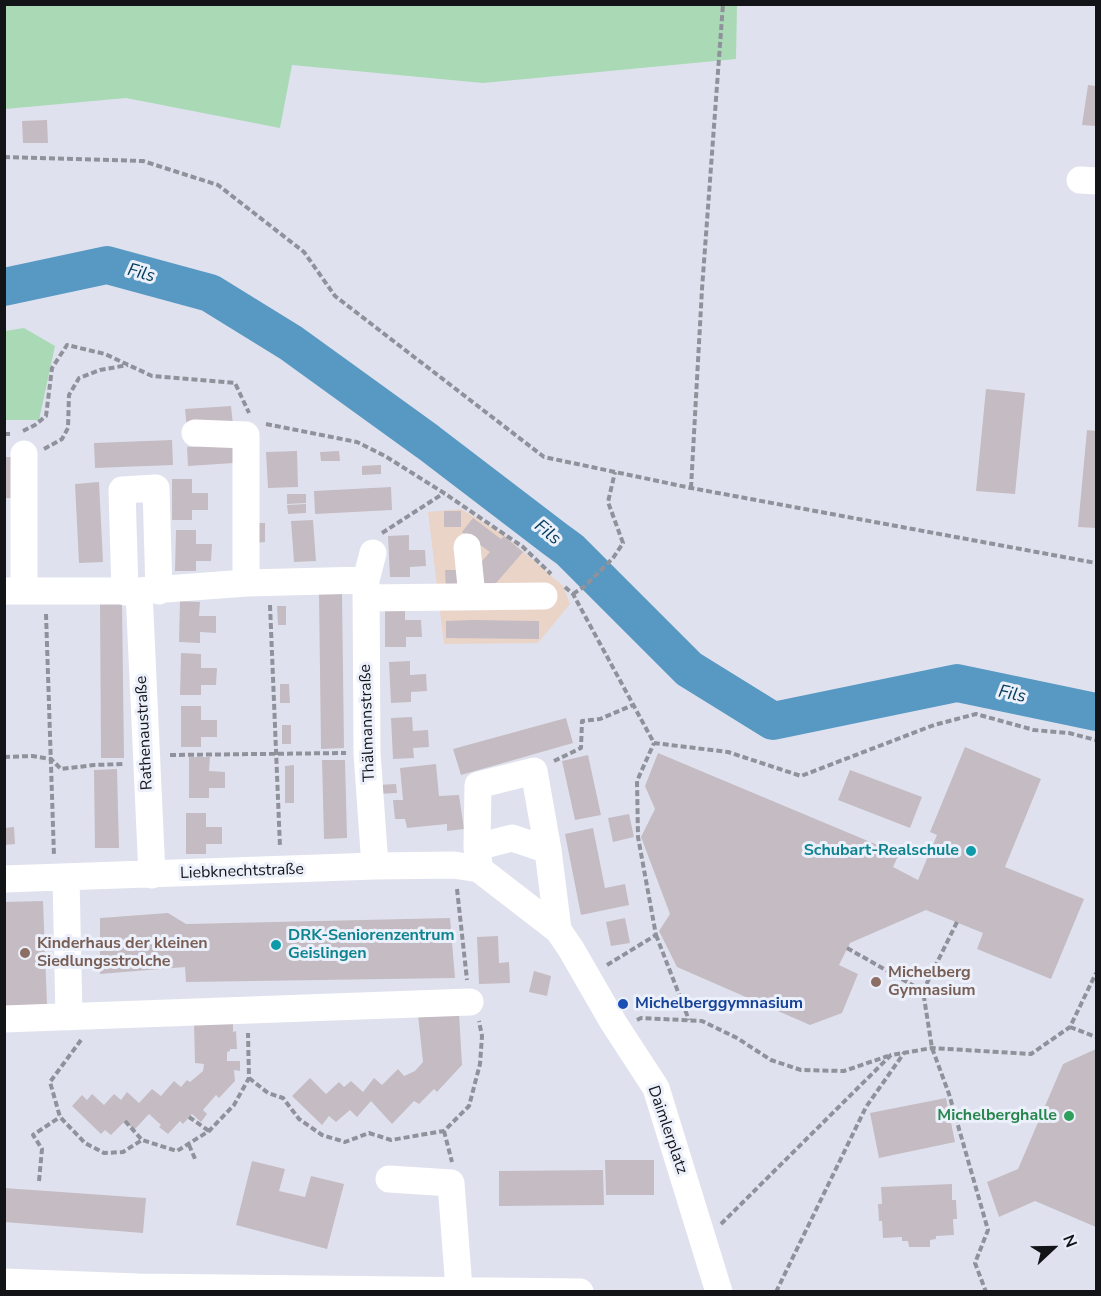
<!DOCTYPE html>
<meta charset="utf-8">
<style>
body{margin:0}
#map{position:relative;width:1101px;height:1296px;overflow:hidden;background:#dfe2ee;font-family:"Nunito Sans",sans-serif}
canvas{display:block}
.frame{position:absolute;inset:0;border:6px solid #131418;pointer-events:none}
.north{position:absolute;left:1023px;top:1218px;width:60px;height:60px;-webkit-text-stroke:4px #ecf0fb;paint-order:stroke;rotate:68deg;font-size:16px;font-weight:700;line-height:24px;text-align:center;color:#131418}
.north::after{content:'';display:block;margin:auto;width:21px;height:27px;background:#131418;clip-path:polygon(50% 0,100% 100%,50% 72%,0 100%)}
</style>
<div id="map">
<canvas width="1101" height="1296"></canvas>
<div class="frame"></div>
<div class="north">N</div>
</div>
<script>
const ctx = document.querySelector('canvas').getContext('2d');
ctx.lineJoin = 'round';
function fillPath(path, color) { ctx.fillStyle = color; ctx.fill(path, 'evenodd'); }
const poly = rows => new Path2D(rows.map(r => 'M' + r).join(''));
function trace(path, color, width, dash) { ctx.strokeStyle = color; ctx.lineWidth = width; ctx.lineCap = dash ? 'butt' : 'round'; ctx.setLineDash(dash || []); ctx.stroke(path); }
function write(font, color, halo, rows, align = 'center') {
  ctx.font = font + ' "Nunito Sans",sans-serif'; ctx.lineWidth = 6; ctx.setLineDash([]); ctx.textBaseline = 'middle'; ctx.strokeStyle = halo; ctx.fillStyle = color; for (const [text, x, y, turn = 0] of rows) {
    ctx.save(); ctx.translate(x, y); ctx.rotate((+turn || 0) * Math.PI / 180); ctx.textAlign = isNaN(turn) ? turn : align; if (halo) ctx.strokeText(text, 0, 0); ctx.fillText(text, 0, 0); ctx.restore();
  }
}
const industrial = poly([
 [461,509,503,534,563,586,570,604,538,643,444,644,428,512]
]);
const green = poly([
 [4,5,737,5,736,59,483,83,292,65,280,128,126,98,5,109],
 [24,328,55,346,39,420,5,420,5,331]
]);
const river = poly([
 [4,287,107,265,210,293,291,343,428,442,555,539,570,550,689,669,773,721,957,683,1096,712]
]);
const building = poly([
 [1088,85,1096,86,1096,126,1082,125],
 [47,120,48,143,23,143,22,121],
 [986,389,1025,393,1015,494,976,491],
 [231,406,233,425,187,429,185,409],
 [1087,430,1096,431,1096,528,1078,527],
 [172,440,173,465,95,468,94,443],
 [233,444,234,463,188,466,187,447],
 [297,451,298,487,268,488,266,452],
 [339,451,340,461,321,461,320,452],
 [4,457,12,457,15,498,4,498],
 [381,465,381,474,362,475,362,466],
 [172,479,192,479,192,493,208,493,208,510,192,510,192,520,172,520],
 [99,482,103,562,79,563,75,484],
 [391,487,392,510,315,514,314,491],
 [287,494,306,494,306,503,287,504],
 [306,504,306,513,288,514,287,505],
 [444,511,461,511,461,527,444,527],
 [473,518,501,539,504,536,523,552,490,590,471,574,490,552,462,532],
 [313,520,316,561,294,562,291,521],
 [255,523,265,523,265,542,256,543],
 [176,530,196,530,196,544,212,544,211,561,196,561,196,571,175,571],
 [409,535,409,550,425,550,426,566,410,567,410,577,390,577,388,536],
 [445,570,463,570,463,589,446,589],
 [319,593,342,593,344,748,321,749],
 [180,601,200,602,199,616,216,616,216,633,200,632,200,643,179,642],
 [100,602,122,602,124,758,101,758],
 [277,606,286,606,286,625,278,625],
 [385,606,405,606,405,620,421,620,422,637,406,637,406,647,385,647],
 [473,620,539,621,539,639,446,638,446,621],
 [181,653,201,654,201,668,217,668,216,685,201,685,201,695,180,695],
 [410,661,410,675,426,674,427,691,411,692,411,702,391,703,389,662],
 [280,684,289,684,290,703,280,703],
 [181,706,201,706,201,720,217,720,217,737,201,737,201,747,181,747],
 [412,717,413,731,428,730,429,747,413,748,414,758,393,759,391,718],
 [566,718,573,743,461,775,453,749],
 [282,725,291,725,291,744,282,744],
 [965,747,1041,779,1005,867,1084,899,1051,979,977,949,983,933,926,910,850,943,839,965,858,974,842,1013,810,1025,677,967,659,931,670,914,641,837,655,809,645,786,658,753,899,854,893,867,918,880,937,835,930,832],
 [588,755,601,815,575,820,562,761],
 [189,757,210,757,209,771,225,772,225,788,209,788,209,798,189,798],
 [322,760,345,760,347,838,324,839],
 [436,764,439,796,459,795,464,829,447,831,447,824,407,828,405,819,395,819,393,800,403,800,400,768],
 [294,765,294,803,285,803,285,766],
 [117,769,119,848,95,848,94,770],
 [850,770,922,797,910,828,838,800],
 [396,784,397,793,378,794,377,785],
 [186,813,206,813,206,827,222,827,222,844,206,844,206,854,186,854],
 [629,814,634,837,613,842,608,818],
 [14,827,15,844,4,845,4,828],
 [593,828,605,888,625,884,629,905,581,915,565,834],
 [43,901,47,1005,4,1007,4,902],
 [168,913,186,924,450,918,455,978,186,982,185,967,100,974,100,918],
 [625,918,630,943,611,946,606,922],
 [498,936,499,963,509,962,510,983,479,984,477,937],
 [534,971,551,976,547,996,529,992],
 [459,1013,462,1065,437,1092,434,1089,419,1104,414,1101,392,1124,371,1101,357,1117,350,1110,336,1122,329,1116,322,1125,292,1096,310,1078,326,1094,339,1082,344,1087,351,1081,363,1092,374,1078,382,1085,398,1069,404,1076,415,1071,423,1062,418,1015],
 [194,1023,233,1023,233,1032,236,1031,237,1049,230,1049,230,1051,227,1052,227,1061,240,1061,240,1071,234,1070,235,1081,219,1098,216,1095,203,1110,207,1114,201,1122,192,1114,183,1124,180,1121,168,1134,159,1127,161,1125,149,1114,134,1130,125,1121,111,1135,105,1130,101,1134,72,1106,82,1095,87,1100,92,1094,104,1105,114,1094,121,1100,127,1092,139,1103,152,1089,161,1096,174,1081,181,1087,187,1080,190,1082,203,1071,204,1064,195,1063],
 [1096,1049,1096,1227,1035,1201,999,1217,987,1182,1018,1169,1063,1064],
 [946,1098,955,1142,879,1158,870,1113],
 [605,1160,654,1160,654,1195,606,1195],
 [252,1161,285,1169,279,1191,305,1197,311,1176,344,1184,327,1249,236,1225],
 [603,1170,604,1205,499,1206,499,1171],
 [952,1184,952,1200,956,1200,957,1219,953,1219,954,1235,936,1236,936,1239,930,1240,930,1247,909,1247,908,1241,902,1241,902,1237,883,1238,882,1221,879,1221,878,1204,882,1204,881,1187],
 [4,1188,146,1198,143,1233,4,1222]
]);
const path = poly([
 [4,157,143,161,218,185,304,252,335,296,544,457,691,488,1096,563],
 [266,424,357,442,385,456,444,493,523,547,551,574],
 [23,431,35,425,46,416,52,368,67,345,105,354,152,376,235,383,249,413],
 [4,434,13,434],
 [44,449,62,439,68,428,69,395,79,378,100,370,128,365],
 [691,488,702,289,723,4],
 [382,533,444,493],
 [565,587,573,594,654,743,728,752,801,776,934,725,976,714,1034,730,1069,733,1096,740],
 [573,594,585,586,613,558,623,543,608,502,615,472],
 [270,605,280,847],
 [46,614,54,856],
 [170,755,346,753],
 [4,757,32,756,51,759,61,769,94,765,125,764],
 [554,761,581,748,582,721,600,719,633,705],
 [457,889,467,980],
 [957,922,923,991,932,1048,949,1094,988,1230,975,1263,986,1292],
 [656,935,689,1020],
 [847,948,923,991],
 [607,965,656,935,638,837,637,781,654,743],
 [637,1020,641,1018,702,1021,737,1038,771,1060,801,1070,844,1071,888,1056],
 [1070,1027,1096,1037],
 [81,1040,50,1082,60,1117,85,1143,104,1153,123,1152,142,1140,177,1151,209,1131,234,1105,249,1078,248,1033],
 [249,1078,268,1093,283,1098,299,1119,322,1135,345,1142,369,1133,391,1140,444,1131,469,1106,480,1064,482,1036,479,1021],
 [189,1117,209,1131],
 [125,1121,142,1140],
 [444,1131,452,1162],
 [189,1145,196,1161],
 [39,1181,42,1149,33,1135,60,1117],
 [721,1224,891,1055,932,1048,1031,1054,1070,1027,1096,973],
 [776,1292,866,1107,904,1053]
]);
const minor = poly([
 [1080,180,1096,181],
 [195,433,246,435,246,583],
 [467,547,472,596],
 [366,580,367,753,375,866],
 [4,591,139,591,246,583,366,580,373,553],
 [24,591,24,454],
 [139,591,152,875],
 [125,592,122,490,156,488,159,591],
 [366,598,544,596],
 [477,847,478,785,534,771,548,850],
 [479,865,477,847,512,838,548,850,558,930],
 [66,877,69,1017],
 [4,879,375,866,454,865,479,869,558,930,571,949,613,1022,656,1088,719,1292],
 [4,1019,470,1002],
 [389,1179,451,1183,459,1289],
 [4,1282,138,1287,580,1292]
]);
const markers = [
 [971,851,6,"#0f9aa8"],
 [276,945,6,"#0f9aa8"],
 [25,953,6,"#8d6e63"],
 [876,982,6,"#8d6e63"],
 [623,1004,6,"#1a4fb4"],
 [1069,1116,6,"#2e9e5b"]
];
const streetNames = [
 ["Thälmannstraße",368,723,-92],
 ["Rathenaustraße",145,733,-93],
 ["Liebknechtstraße",242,872,-2],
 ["Daimlerplatz",667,1130,71]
];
const cultureNames = [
 ["Schubart-Realschule",959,851],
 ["DRK-Seniorenzentrum",288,936,"left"],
 ["Geislingen",288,954,"left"]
];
const educationNames = [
 ["Kinderhaus der kleinen",37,944],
 ["Siedlungsstrolche",37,962],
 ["Michelberg",888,973],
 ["Gymnasium",888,991]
];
const transitNames = [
 ["Michelberggymnasium",635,1004]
];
const leisureNames = [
 ["Michelberghalle",1057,1116]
];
const waterNames = [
 ["Fils",141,274,15],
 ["Fils",547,533,39],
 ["Fils",1012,695,12]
];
fillPath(industrial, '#ead4c7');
fillPath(green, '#aad9b5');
trace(river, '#5899c3', 38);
fillPath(building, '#c5bbc3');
trace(path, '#90929b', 4, [6, 3]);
trace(minor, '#fff', 27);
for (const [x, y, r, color] of markers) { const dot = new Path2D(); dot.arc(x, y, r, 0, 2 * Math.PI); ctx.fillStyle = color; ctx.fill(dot); trace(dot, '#ecf0fb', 2); }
write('16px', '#131418', '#ecf0fb', streetNames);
write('bold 16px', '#0d838f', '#ecf0fb', cultureNames, 'right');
write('bold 16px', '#785e54', '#ecf0fb', educationNames, 'left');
write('bold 16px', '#164399', '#ecf0fb', transitNames, 'left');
write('bold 16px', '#27864d', '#ecf0fb', leisureNames, 'right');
write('italic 18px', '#033b58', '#ecf0fb', waterNames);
</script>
